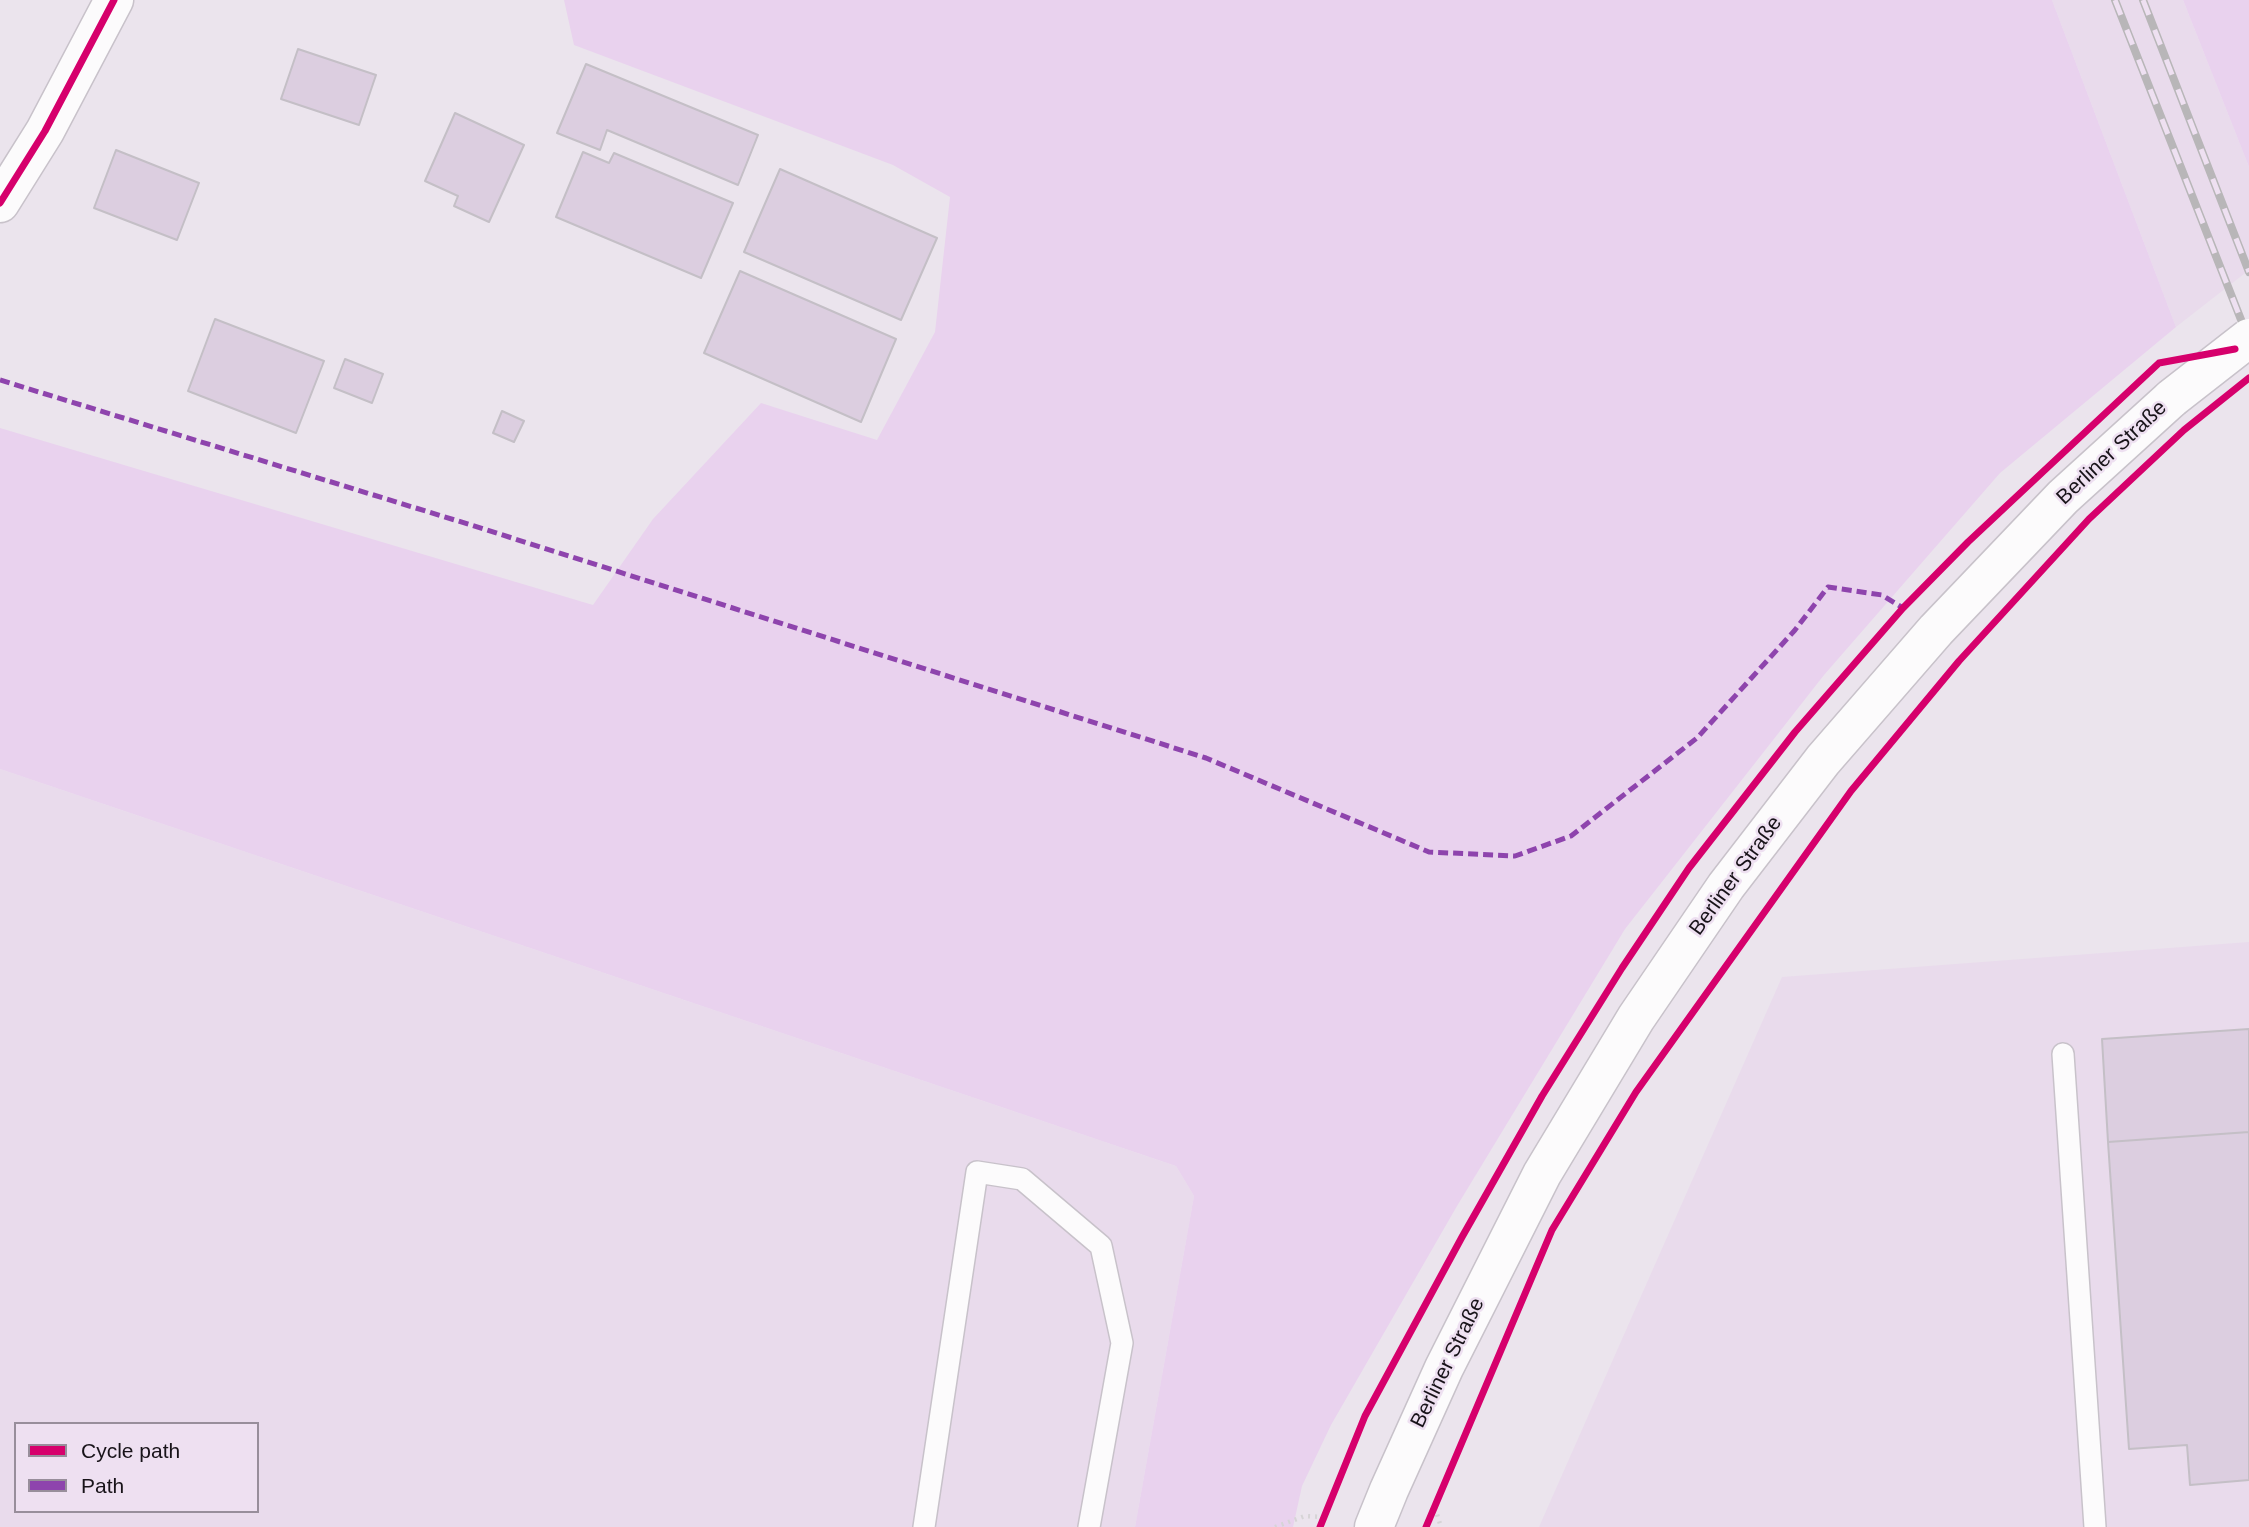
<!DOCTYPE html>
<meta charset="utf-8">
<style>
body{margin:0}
#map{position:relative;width:2249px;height:1527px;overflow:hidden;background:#ebe4ed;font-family:Arial,sans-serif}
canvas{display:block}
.legend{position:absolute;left:14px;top:1422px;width:245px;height:91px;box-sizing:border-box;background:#eee0f1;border:2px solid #988e9b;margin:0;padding:9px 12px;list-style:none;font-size:21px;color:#181319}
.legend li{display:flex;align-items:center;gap:14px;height:35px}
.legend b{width:35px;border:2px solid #988e9b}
</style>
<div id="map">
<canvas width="2249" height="1527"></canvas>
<ul class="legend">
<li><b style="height:9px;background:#d6006c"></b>Cycle path</li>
<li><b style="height:9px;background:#8e44ad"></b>Path</li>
</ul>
</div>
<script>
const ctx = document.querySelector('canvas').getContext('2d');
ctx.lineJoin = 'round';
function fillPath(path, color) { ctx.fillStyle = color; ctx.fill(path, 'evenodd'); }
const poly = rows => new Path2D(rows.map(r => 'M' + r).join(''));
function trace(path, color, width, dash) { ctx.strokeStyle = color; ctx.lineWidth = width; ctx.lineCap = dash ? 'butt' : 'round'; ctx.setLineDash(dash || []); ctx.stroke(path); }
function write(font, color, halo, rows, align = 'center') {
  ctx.font = font + ' Arial,sans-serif'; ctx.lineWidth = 5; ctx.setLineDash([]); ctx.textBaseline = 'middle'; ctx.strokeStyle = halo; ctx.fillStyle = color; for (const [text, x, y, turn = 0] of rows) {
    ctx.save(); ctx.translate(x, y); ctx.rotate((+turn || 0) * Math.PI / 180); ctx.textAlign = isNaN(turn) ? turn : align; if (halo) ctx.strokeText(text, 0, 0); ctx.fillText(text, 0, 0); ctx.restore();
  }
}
const built = poly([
 [2052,0,2183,0,2249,167,2249,270,2176,327],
 [0,769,1176,1166,1194,1196,1135,1527,0,1527],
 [16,1424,257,1424,257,1511,16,1511],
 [2249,942,2249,1527,1539,1527,1782,977]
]);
const green = poly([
 [564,0,2052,0,2176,327,2000,473,1824,675,1625,929,1457,1206,1331,1425,1302,1486,1293,1527,1135,1527,1194,1196,1176,1166,0,769,0,428,593,605,653,519,761,403,877,440,935,332,950,197,893,165,574,45],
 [2183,0,2249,0,2249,167]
]);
const building = poly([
 [298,49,376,75,359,125,281,99,298,49],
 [586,64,758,135,738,185,607,130,600,150,557,133,586,64],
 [455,113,524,145,489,222,454,206,458,196,425,181,455,113],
 [116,150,199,183,177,240,94,208,116,150],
 [583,152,609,163,614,153,733,203,701,278,556,217,583,152],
 [780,169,937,238,901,320,744,252,780,169],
 [740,271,896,339,861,422,704,353,740,271],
 [215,319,324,361,296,433,188,391,215,319],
 [345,359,383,374,372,403,334,388,345,359],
 [502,411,524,421,514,442,493,433,502,411],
 [2249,1029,2249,1132,2108,1142,2102,1039,2249,1029],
 [2249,1132,2249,1480,2190,1485,2187,1445,2129,1449,2108,1142,2249,1132]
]);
const path = poly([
 [1435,1508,1441,1527],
 [1275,1527,1305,1516,1323,1517]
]);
const lane = poly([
 [2063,1054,2095,1527],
 [924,1527,977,1172,1022,1179,1101,1246,1122,1343,1089,1527]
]);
const street = poly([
 [0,203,45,131,114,0]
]);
const secondary = poly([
 [1374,1527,1389,1490,1444,1368,1542,1174,1636,1018,1726,886,1823,760,1936,630,2063,497,2172,398]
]);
const rail = poly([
 [2115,0,2249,340],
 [2143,0,2249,272]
]);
const secondaryBridge = poly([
 [2172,398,2249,338]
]);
const quiet = poly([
 [0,380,471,525,1206,758,1429,852,1515,856,1571,836,1697,738,1795,630,1828,587,1882,595,1903,608]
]);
const cycleway = poly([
 [0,203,45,131,114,0],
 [1320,1527,1365,1416,1462,1237,1542,1096,1622,968,1689,868,1795,732,1903,608,1968,542,2159,363,2235,349],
 [1426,1527,1552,1230,1636,1092,1851,791,1959,661,2089,519,2184,430,2249,378]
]);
const streetNames = [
 ["Berliner Straße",2112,453,-43],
 ["Berliner Straße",1736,876,-54],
 ["Berliner Straße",1448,1363,-64]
];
fillPath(built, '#e9dbec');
fillPath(green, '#e9d2ee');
fillPath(building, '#dccee0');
trace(building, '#c4bfc6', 2);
trace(lane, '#c8c2ca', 24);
trace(street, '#c8c2ca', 41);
trace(secondary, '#c8c2ca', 41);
trace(path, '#d6d4d6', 4.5, [2, 5]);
trace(lane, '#fcfbfc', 21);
trace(street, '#fcfbfc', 38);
trace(secondary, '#fcfbfc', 38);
trace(rail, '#b8b6b8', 8);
trace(rail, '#eee0f1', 5, [16]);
trace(secondaryBridge, '#c8c2ca', 41, []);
trace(secondaryBridge, '#fcfbfc', 38);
trace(quiet, '#8e44ad', 5, [10, 5]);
trace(cycleway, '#d6006c', 7);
write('21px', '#181319', '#eee0f1', streetNames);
</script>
